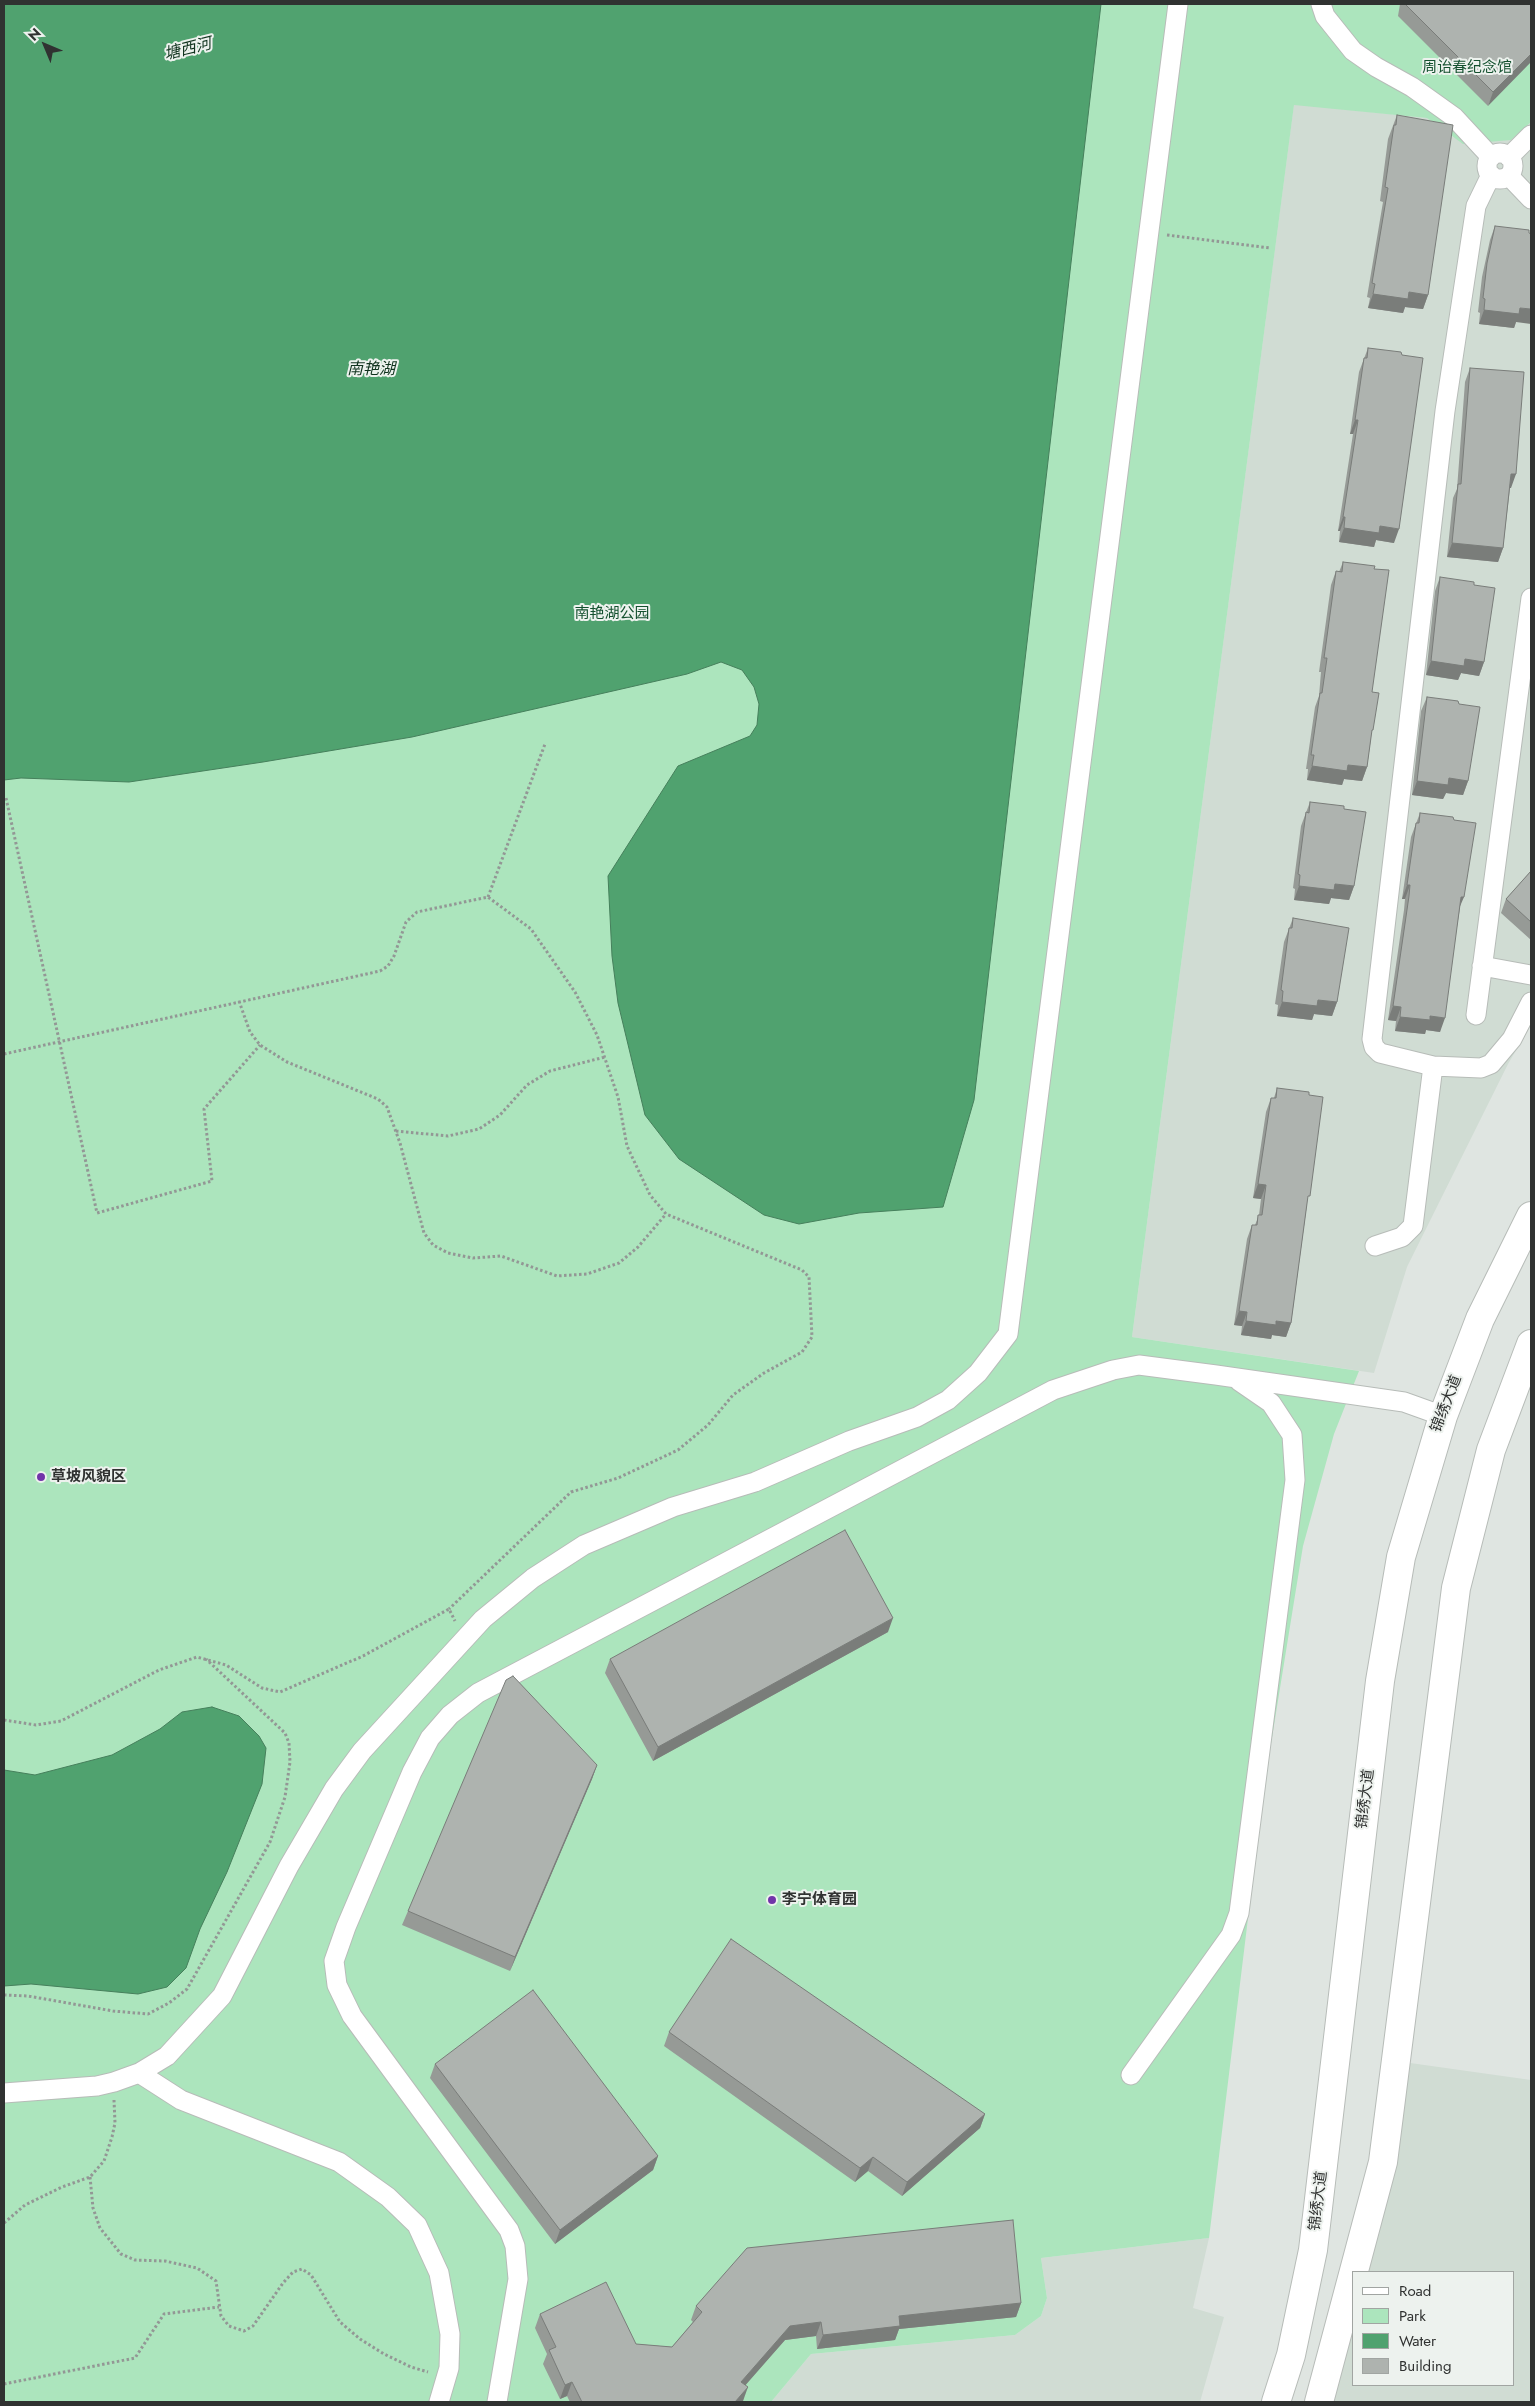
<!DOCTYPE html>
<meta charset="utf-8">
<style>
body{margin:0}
#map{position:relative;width:1535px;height:2406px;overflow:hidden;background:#dfe5e1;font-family:Jost,sans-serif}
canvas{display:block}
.frame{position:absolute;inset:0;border:5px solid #303231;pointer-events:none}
.legend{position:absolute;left:1352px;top:2271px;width:162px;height:115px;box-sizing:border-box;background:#edf2ee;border:1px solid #a1a5a2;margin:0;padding:6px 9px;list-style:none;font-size:15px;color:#303231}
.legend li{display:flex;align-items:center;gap:10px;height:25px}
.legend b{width:25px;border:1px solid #a1a5a2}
.north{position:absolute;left:20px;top:20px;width:50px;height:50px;-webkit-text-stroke:4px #edf2ee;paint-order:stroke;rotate:315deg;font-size:14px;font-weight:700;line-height:20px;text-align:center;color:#303231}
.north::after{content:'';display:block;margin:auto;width:18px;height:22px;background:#303231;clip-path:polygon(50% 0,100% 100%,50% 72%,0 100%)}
</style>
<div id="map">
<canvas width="1535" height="2406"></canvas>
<div class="frame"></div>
<ul class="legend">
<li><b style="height:6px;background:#fff"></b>Road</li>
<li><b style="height:14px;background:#ace5bd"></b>Park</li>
<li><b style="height:14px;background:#50a26f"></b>Water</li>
<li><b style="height:14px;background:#aeb3af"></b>Building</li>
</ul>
<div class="north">N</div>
</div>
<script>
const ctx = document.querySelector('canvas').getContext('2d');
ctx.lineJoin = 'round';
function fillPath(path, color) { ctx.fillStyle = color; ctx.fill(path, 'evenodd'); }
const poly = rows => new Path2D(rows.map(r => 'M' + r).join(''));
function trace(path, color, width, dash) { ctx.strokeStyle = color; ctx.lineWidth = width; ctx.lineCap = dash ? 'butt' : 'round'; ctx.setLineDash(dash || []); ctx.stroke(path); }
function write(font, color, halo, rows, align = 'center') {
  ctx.font = font + ' Jost,"Noto Sans SC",sans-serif'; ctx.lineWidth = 4; ctx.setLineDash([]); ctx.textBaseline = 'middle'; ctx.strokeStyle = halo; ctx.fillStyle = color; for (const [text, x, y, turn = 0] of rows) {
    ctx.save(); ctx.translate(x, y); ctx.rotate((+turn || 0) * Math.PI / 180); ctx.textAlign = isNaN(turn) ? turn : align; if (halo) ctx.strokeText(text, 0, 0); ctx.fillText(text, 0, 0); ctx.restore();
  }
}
const built = poly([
 [1294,104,1428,118,1450,137,1511,140,1531,122,1531,1025,1508,1064,1407,1267,1374,1373,1132,1337],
 [1396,2061,1531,2080,1531,2402,1319,2402],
 [1354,2272,1514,2272,1514,2385,1354,2385],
 [1209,2238,1193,2308,1224,2317,1200,2402,771,2402,811,2354,1015,2335,1041,2316,1047,2298,1041,2258]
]);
const green = poly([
 [4,4,1531,4,1531,122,1511,140,1463,144,1427,118,1294,105,1132,1337,1359,1371,1334,1434,1303,1546,1264,1787,1209,2238,1041,2258,1047,2298,1041,2316,1015,2335,811,2354,771,2402,4,2402]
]);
const water = poly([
 [4,4,1101,4,974,1100,943,1207,859,1213,799,1224,764,1215,679,1159,645,1115,618,1003,612,956,608,876,678,766,750,736,757,725,759,704,754,687,742,670,721,662,687,674,412,737,263,762,129,782,21,778,4,780,4,4],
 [212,1707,239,1716,259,1736,266,1748,262,1784,227,1872,200,1929,186,1968,167,1987,138,1994,31,1984,4,1986,4,1770,35,1775,112,1755,160,1729,182,1712,212,1707]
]);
const path = poly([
 [1167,235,1270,248],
 [6,798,97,1213,212,1181,204,1109,260,1045],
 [488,897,545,744],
 [239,1001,250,1032,260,1045,287,1062,378,1099,387,1107,400,1143,424,1233,433,1245,448,1253,473,1258,501,1256,557,1276,587,1274,619,1263,638,1247,666,1214],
 [4,1054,380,971,388,966,394,956,406,922,417,912,488,897,531,929,575,992,597,1035,618,1097,627,1146,650,1195,666,1214,802,1270,809,1277,812,1337,802,1352,764,1373,733,1395,708,1425,678,1450,618,1478,571,1492,449,1609],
 [396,1131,448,1136,479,1129,500,1115,527,1085,550,1071,605,1057],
 [4,1720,36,1725,61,1721,159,1670,197,1657,226,1665,262,1688,280,1692,363,1656,449,1609,455,1621],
 [4,1995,28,1996,113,2011,148,2014,169,2003,187,1989,270,1842,285,1797,290,1762,289,1743,285,1733,206,1659],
 [90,2177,93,2208,100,2228,121,2254,135,2260,165,2261,197,2268,216,2281,221,2316,229,2326,244,2331,253,2326,283,2283,293,2272,302,2269,311,2275,340,2322,360,2339,384,2354,411,2367,428,2372],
 [4,2223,25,2205,62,2187,90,2177,104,2161,112,2137,115,2123,114,2100],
 [4,2384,135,2358,164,2314,219,2307]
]);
const minor = poly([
 [1321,4,1325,16,1353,51,1376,67,1412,87,1454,117,1491,157],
 '1487 166a13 13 0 1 1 26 0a13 13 0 1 1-26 0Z',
 [1509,157,1531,135],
 [1509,176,1531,199],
 [1482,966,1531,975],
 [1476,1015,1531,598],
 [1433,1066,1481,1068,1491,1064,1512,1039,1531,1002],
 [1375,1246,1402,1237,1413,1226,1433,1066,1380,1053,1374,1047,1372,1039,1445,411,1476,206,1491,175],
 [139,2073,181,2100,339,2162,388,2197,417,2225,439,2273,450,2334,449,2368,439,2402],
 [1131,2075,1231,1935,1239,1913,1295,1480,1292,1435,1271,1403,1239,1381],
 [4,2093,97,2086,114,2082,139,2073,167,2056,222,1996,289,1866,334,1789,362,1751,483,1619,533,1578,584,1545,673,1507,755,1482,849,1441,917,1417,948,1400,978,1373,1008,1334,1178,4],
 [497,2402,518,2279,515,2246,509,2230,352,2016,337,1985,334,1961,346,1927,412,1772,430,1738,450,1715,478,1693,1053,1390,1113,1370,1139,1365,1216,1375,1404,1402,1443,1416]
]);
const highway = poly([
 [1276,2402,1291,2355,1313,2250,1380,1681,1401,1557,1443,1416,1480,1319,1531,1216],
 [1319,2402,1383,2162,1456,1588,1491,1450,1531,1344]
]);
const wall = poly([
 [1400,4,1531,4,1488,106,1398,16],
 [1397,115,1428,295,1423,309,1405,307,1403,313,1368,308,1370,298,1367,297,1383,202,1380,201,1388,139],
 [1495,226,1516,322,1514,328,1479,324,1480,313,1478,312,1482,277,1490,240],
 [1368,348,1394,543,1376,540,1374,547,1339,542,1340,531,1338,531,1353,434,1350,434,1359,372],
 [1470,368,1511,488,1510,488,1503,548,1498,562,1447,557,1453,498,1457,489,1465,382],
 [1343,562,1372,692,1371,738,1367,767,1362,781,1344,779,1342,785,1307,780,1308,769,1306,769,1315,707,1319,696,1321,672,1319,672,1331,585,1336,571,1339,572],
 [1440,577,1484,662,1479,676,1461,673,1458,680,1426,675,1435,591],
 [1427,697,1468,781,1463,795,1446,793,1443,799,1412,795,1421,711],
 [1310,802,1354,886,1349,900,1331,898,1329,904,1294,900,1295,889,1293,888,1301,826],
 [1420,813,1460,908,1440,1032,1426,1030,1425,1034,1395,1031,1396,1021,1388,1020,1404,910,1405,899,1402,899,1411,837],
 [1531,871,1531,940,1501,913,1506,899],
 [1293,918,1337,1002,1332,1016,1314,1014,1312,1020,1277,1016,1278,1005,1275,1004,1284,942],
 [1277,1088,1307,1204,1291,1323,1286,1337,1272,1335,1271,1339,1241,1335,1242,1326,1234,1325,1247,1239,1252,1225,1255,1225,1259,1215,1261,1199,1253,1198,1266,1112,1271,1098,1274,1098],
 [888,1632,653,1761,605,1673,610,1659],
 [597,1765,592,1779,510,1971,402,1925,408,1911],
 [669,2032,985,2114,980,2128,902,2196,868,2171,855,2182,664,2046],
 [435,2064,658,2156,653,2170,555,2244,430,2078],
 [1021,2303,1016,2317,899,2329,895,2340,817,2349,816,2336,785,2340,745,2385,743,2401,742,2402,570,2402,567,2396,560,2399,543,2364,547,2354,535,2328,540,2314,636,2344,672,2347,693,2322,691,2320,696,2306]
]);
const shadedWall = poly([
 [1531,54,1531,62,1488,106,1493,92],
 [1409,292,1428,295,1423,309,1405,307,1403,313,1368,308,1373,294],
 [1520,308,1531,309,1531,324,1516,322,1514,328,1479,324,1484,310],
 [1355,420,1358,420,1353,434,1350,434],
 [1511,474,1516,474,1511,488,1506,488],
 [1343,517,1345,517,1340,531,1338,531],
 [1380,526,1399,529,1394,543,1376,540,1374,547,1339,542,1344,528],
 [1452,543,1503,548,1498,562,1447,557],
 [1465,659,1484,662,1479,676,1461,673,1458,680,1426,675,1431,661],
 [1348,765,1367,767,1362,781,1344,779,1342,785,1307,780,1312,766],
 [1449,778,1468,781,1463,795,1446,793,1443,799,1412,795,1417,781],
 [1335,884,1354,886,1349,900,1331,898,1329,904,1294,900,1299,886],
 [1407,885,1410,885,1405,899,1402,899],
 [1461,897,1464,897,1458,911],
 [1318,1000,1337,1002,1332,1016,1314,1014,1312,1020,1277,1016,1282,1002],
 [1393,1006,1401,1007,1396,1021,1388,1020],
 [1430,1016,1445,1018,1440,1032,1426,1030,1425,1034,1395,1031,1400,1017],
 [1258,1184,1266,1185,1261,1199,1253,1198],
 [1239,1311,1247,1312,1242,1326,1234,1325],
 [1246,1321,1276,1321,1291,1323,1286,1337,1272,1335,1271,1339,1241,1335],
 [893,1618,888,1632,653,1761,658,1747],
 [597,1765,592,1779,510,1971,515,1957],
 [985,2114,980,2128,902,2196,907,2182],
 [658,2156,653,2170,555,2244,560,2230],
 [873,2157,868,2171,855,2182,860,2168],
 [1021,2303,1016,2317,899,2329,895,2340,817,2349,823,2335,899,2316],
 [821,2322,816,2336,785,2340,736,2396,741,2382,790,2326],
 [572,2382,567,2396,560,2399,565,2385],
 [748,2387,743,2401,742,2402,735,2402]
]);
const building = poly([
 [1405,4,1531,4,1531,54,1493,92,1405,4],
 [1397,115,1453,125,1428,295,1409,292,1408,299,1373,294,1375,284,1372,283,1388,188,1385,187,1394,125,1396,125,1397,115],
 [1495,226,1529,230,1529,233,1531,234,1531,309,1520,308,1519,314,1484,310,1485,299,1483,298,1487,263,1495,226],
 [1368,348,1401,352,1402,355,1423,358,1399,529,1380,526,1379,533,1344,528,1345,517,1343,517,1358,420,1355,420,1364,358,1367,358,1368,348],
 [1470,368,1524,372,1516,474,1511,474,1503,548,1452,543,1458,484,1461,484,1470,368],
 [1343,562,1375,566,1374,569,1389,570,1372,692,1379,693,1373,730,1372,730,1367,767,1348,765,1347,771,1312,766,1314,755,1311,755,1320,693,1322,693,1327,658,1324,658,1336,571,1342,572,1343,562],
 [1440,577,1474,582,1474,585,1495,588,1484,662,1465,659,1464,666,1431,661,1440,577],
 [1427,697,1458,701,1459,704,1480,707,1468,781,1449,778,1448,785,1417,781,1427,697],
 [1310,802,1344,806,1344,809,1366,812,1354,886,1335,884,1334,890,1299,886,1300,875,1298,874,1306,812,1309,813,1310,802],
 [1420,813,1453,817,1454,820,1476,823,1464,897,1461,897,1445,1018,1430,1016,1430,1020,1400,1017,1401,1007,1393,1006,1409,896,1410,885,1407,885,1416,823,1419,823,1420,813],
 [1531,871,1531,922,1506,899,1531,871],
 [1293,918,1349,928,1337,1002,1318,1000,1317,1006,1282,1002,1283,991,1281,990,1289,928,1292,928,1293,918],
 [1277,1088,1309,1092,1309,1095,1323,1097,1310,1196,1308,1196,1291,1323,1276,1321,1276,1325,1246,1321,1247,1312,1239,1311,1252,1225,1257,1225,1258,1215,1262,1215,1266,1185,1258,1184,1271,1098,1276,1098,1277,1088],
 [845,1530,893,1618,658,1747,610,1659,845,1530],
 [513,1676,597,1765,515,1957,408,1911,506,1680,513,1676],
 [731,1939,985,2114,907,2182,873,2157,860,2168,669,2032,731,1939],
 [533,1990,658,2156,560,2230,435,2064,533,1990],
 [1013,2220,1021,2303,899,2316,900,2326,823,2335,821,2322,790,2326,741,2382,748,2387,735,2402,582,2402,572,2382,565,2385,549,2350,556,2347,540,2314,606,2282,636,2344,672,2347,702,2312,696,2306,747,2248,1013,2220]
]);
const markers = [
 [41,1477,5,"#7134a9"],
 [772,1900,5,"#7134a9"]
];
const parkNames = [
 ["周诒春纪念馆",1467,68],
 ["南艳湖公园",612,614]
];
const streetNames = [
 ["锦绣大道",1447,1404,-69],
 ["锦绣大道",1366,1799,-83],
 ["锦绣大道",1319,2201,-83]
];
const poiNames = [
 ["草坡风貌区",51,1477],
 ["李宁体育园",782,1900]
];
const waterNames = [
 ["塘西河",188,50,-14],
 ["南艳湖",371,370]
];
fillPath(built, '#d0dcd3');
fillPath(green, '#ace5bd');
fillPath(water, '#50a26f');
trace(water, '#46805c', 1);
trace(minor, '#b7bcb8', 21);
trace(highway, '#b7bcb8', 30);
trace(path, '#939795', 3, [2.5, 2.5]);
trace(minor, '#fff', 19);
trace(highway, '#fff', 28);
fillPath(wall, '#969a96');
fillPath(shadedWall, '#7a7d7a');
fillPath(building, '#aeb3af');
trace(building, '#7a7d7a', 1);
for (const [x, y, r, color] of markers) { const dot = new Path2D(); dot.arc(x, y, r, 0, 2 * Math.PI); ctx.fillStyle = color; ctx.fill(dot); trace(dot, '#edf2ee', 2); }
write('15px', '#14512f', '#edf2ee', parkNames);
write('15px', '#303231', '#edf2ee', streetNames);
write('bold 15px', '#303231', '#edf2ee', poiNames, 'left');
write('italic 16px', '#10331e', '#edf2ee', waterNames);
</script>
